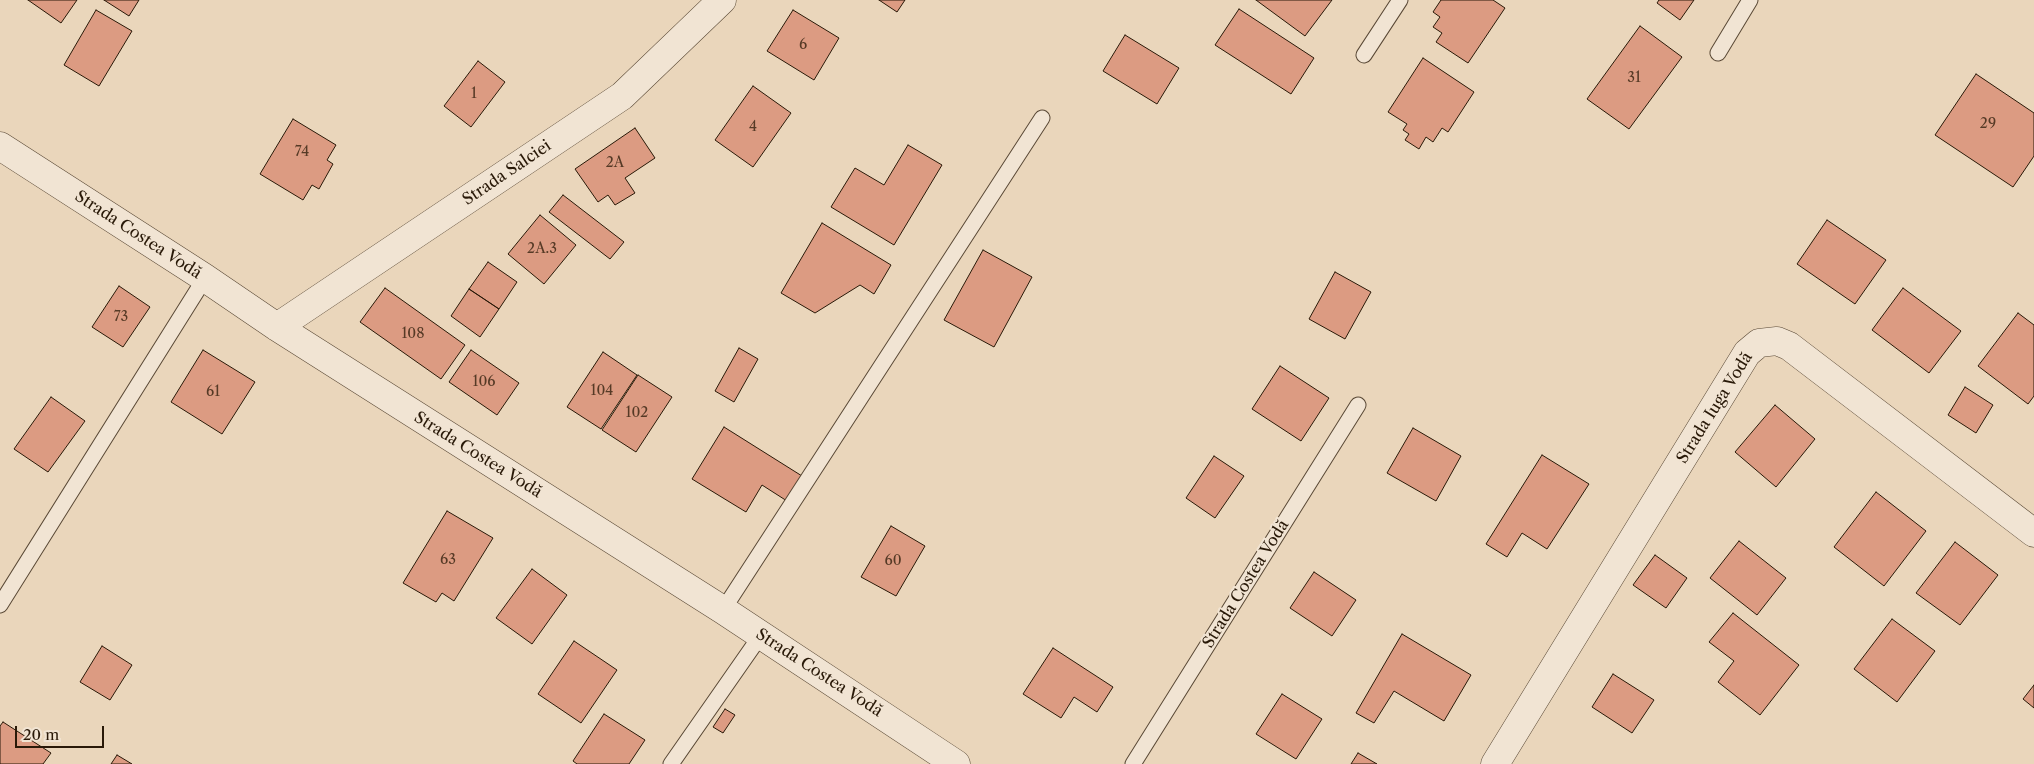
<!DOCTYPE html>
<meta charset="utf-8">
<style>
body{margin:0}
#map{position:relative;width:2034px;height:764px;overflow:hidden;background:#ead6bb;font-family:"Libre Caslon Text",serif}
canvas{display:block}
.scale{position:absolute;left:15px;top:726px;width:89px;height:22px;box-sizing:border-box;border:2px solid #291908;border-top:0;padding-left:6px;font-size:15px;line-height:18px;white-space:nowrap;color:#291908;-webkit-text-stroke:4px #f1e4d3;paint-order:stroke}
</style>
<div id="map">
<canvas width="2034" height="764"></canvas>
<div class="scale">20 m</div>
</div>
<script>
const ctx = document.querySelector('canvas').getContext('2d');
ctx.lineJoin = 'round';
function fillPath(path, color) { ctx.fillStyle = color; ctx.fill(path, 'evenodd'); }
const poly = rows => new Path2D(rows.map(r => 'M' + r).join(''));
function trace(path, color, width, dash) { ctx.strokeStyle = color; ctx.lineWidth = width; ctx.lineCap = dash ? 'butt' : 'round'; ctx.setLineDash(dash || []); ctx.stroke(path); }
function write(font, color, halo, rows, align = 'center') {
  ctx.font = font + ' "Libre Caslon Text",serif'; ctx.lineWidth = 4; ctx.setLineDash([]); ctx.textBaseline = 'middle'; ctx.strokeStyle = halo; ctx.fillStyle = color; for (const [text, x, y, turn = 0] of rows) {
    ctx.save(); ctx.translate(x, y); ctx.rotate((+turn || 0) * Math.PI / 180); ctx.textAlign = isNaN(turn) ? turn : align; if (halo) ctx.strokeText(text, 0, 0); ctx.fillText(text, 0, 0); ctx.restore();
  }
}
const building = poly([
 [28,0,77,0,61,23,28,0],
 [104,0,139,0,129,16,104,0],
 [879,0,905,0,897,12,879,0],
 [1256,0,1332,0,1305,36,1256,0],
 [1441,0,1493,0,1505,8,1468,63,1436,42,1442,33,1433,27,1440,17,1433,12,1441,0],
 [1659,0,1694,0,1680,20,1657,3,1659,0],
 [1239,9,1314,58,1291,94,1215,45,1239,9],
 [96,10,132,31,99,86,64,65,96,10],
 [793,10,839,38,814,80,767,51,793,10],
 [1640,26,1682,57,1629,129,1587,99,1640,26],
 [1125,35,1179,68,1157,104,1103,71,1125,35],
 [1423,58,1474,92,1448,132,1442,128,1433,142,1426,137,1419,149,1405,140,1409,134,1403,130,1407,124,1388,112,1423,58],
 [478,61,505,82,471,127,444,106,478,61],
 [1976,74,2034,113,2034,156,2013,187,1935,135,1976,74],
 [753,86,791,113,753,167,715,140,753,86],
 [293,119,336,145,327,160,333,164,319,189,312,185,303,200,260,174,293,119],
 [635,128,655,158,625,178,635,193,615,205,608,195,598,202,575,169,635,128],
 [908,145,942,165,894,245,831,207,855,168,884,185,908,145],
 [563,195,624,242,610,259,549,212,563,195],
 [540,215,576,245,544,284,508,254,540,215],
 [1827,220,1886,260,1855,304,1797,264,1827,220],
 [822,223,891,265,874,294,860,285,815,313,781,293,822,223],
 [983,250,1032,277,994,347,944,320,983,250],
 [488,262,517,282,499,309,469,289,488,262],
 [1335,272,1371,292,1345,339,1309,319,1335,272],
 [119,286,150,307,123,347,92,327,119,286],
 [385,288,465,345,441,379,360,322,385,288],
 [1903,288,1961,331,1929,373,1872,330,1903,288],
 [469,289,499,309,480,337,451,316,469,289],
 [2018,313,2034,325,2034,396,2028,404,1978,366,2018,313],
 [739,348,758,359,734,402,715,391,739,348],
 [203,350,255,382,222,434,171,402,203,350],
 [471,350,519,383,497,415,449,382,471,350],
 [603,352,637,375,601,429,567,407,603,352],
 [1280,366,1329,398,1301,441,1252,409,1280,366],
 [638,375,672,397,636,452,602,430,638,375],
 [1965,387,1993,405,1976,433,1948,415,1965,387],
 [51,397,85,421,48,472,14,449,51,397],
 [1775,405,1815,439,1776,487,1735,452,1775,405],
 [724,427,802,476,787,501,762,485,746,512,692,479,724,427],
 [1413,428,1461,456,1436,501,1387,473,1413,428],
 [1542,455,1589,484,1547,549,1522,533,1507,557,1486,544,1542,455],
 [1214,456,1244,476,1215,518,1186,498,1214,456],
 [1876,492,1926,531,1884,586,1834,547,1876,492],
 [447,511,493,538,454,601,442,593,436,602,403,583,447,511],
 [891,526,925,546,896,596,861,577,891,526],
 [1739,541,1786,578,1757,615,1710,578,1739,541],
 [1955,542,1998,575,1960,625,1916,593,1955,542],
 [1655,555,1687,578,1666,608,1633,585,1655,555],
 [532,569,567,595,532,644,496,618,532,569],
 [1314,572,1356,600,1332,636,1290,608,1314,572],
 [1733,613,1799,665,1760,715,1718,682,1734,661,1709,642,1733,613],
 [1892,619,1935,651,1897,702,1854,669,1892,619],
 [1402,634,1471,675,1444,721,1394,691,1374,723,1356,713,1402,634],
 [574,641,617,670,581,723,538,694,574,641],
 [102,646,132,665,110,700,80,682,102,646],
 [1053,648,1113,687,1097,712,1074,697,1061,718,1023,694,1053,648],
 [1613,674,1654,700,1632,733,1592,707,1613,674],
 [2034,685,2034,708,2023,699,2034,685],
 [1282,694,1322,719,1296,759,1256,734,1282,694],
 [725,709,735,715,723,733,713,727,725,709],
 [604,714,645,740,629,764,577,764,573,761,604,714],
 [3,722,51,753,43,764,0,764,0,726,3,722],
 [1358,753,1377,764,1351,764,1358,753],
 [117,755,132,764,111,764,117,755]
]);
const service = poly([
 [1718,53,1750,0],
 [1364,55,1400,0],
 [0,605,205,278],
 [723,610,1042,118],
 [671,764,761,635],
 [1133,764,1358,405]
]);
const minor = poly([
 [0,146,205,278,277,327,723,610,956,764],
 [277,327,622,96,722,0],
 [1495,764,1747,353,1759,343,1777,341,1789,346,2034,533]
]);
const numberNames = [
 ["6",803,45],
 ["31",1634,78],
 ["1",474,94],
 ["29",1988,124],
 ["4",753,127],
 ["74",302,152],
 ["2A",615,163],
 ["2A.3",542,249],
 ["73",121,317],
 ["108",413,334],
 ["106",484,382],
 ["104",602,391],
 ["61",213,392],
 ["102",637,413],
 ["63",448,560],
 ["60",893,561]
];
const streetNames = [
 ["Strada Salciei",507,173,-34],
 ["Strada Costea Vodă",138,235,33],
 ["Strada Iuga Vodă",1715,408,-58],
 ["Strada Costea Vodă",478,455,32],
 ["Strada Costea Vodă",1246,584,-58],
 ["Strada Costea Vodă",819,673,33]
];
fillPath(building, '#dc9b82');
trace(building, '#291908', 1);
trace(service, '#594835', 17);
trace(minor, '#594835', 29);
trace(service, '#f1e4d3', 15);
trace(minor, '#f1e4d3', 28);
write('14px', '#563a26', null, numberNames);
write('16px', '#291908', '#f1e4d3', streetNames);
</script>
